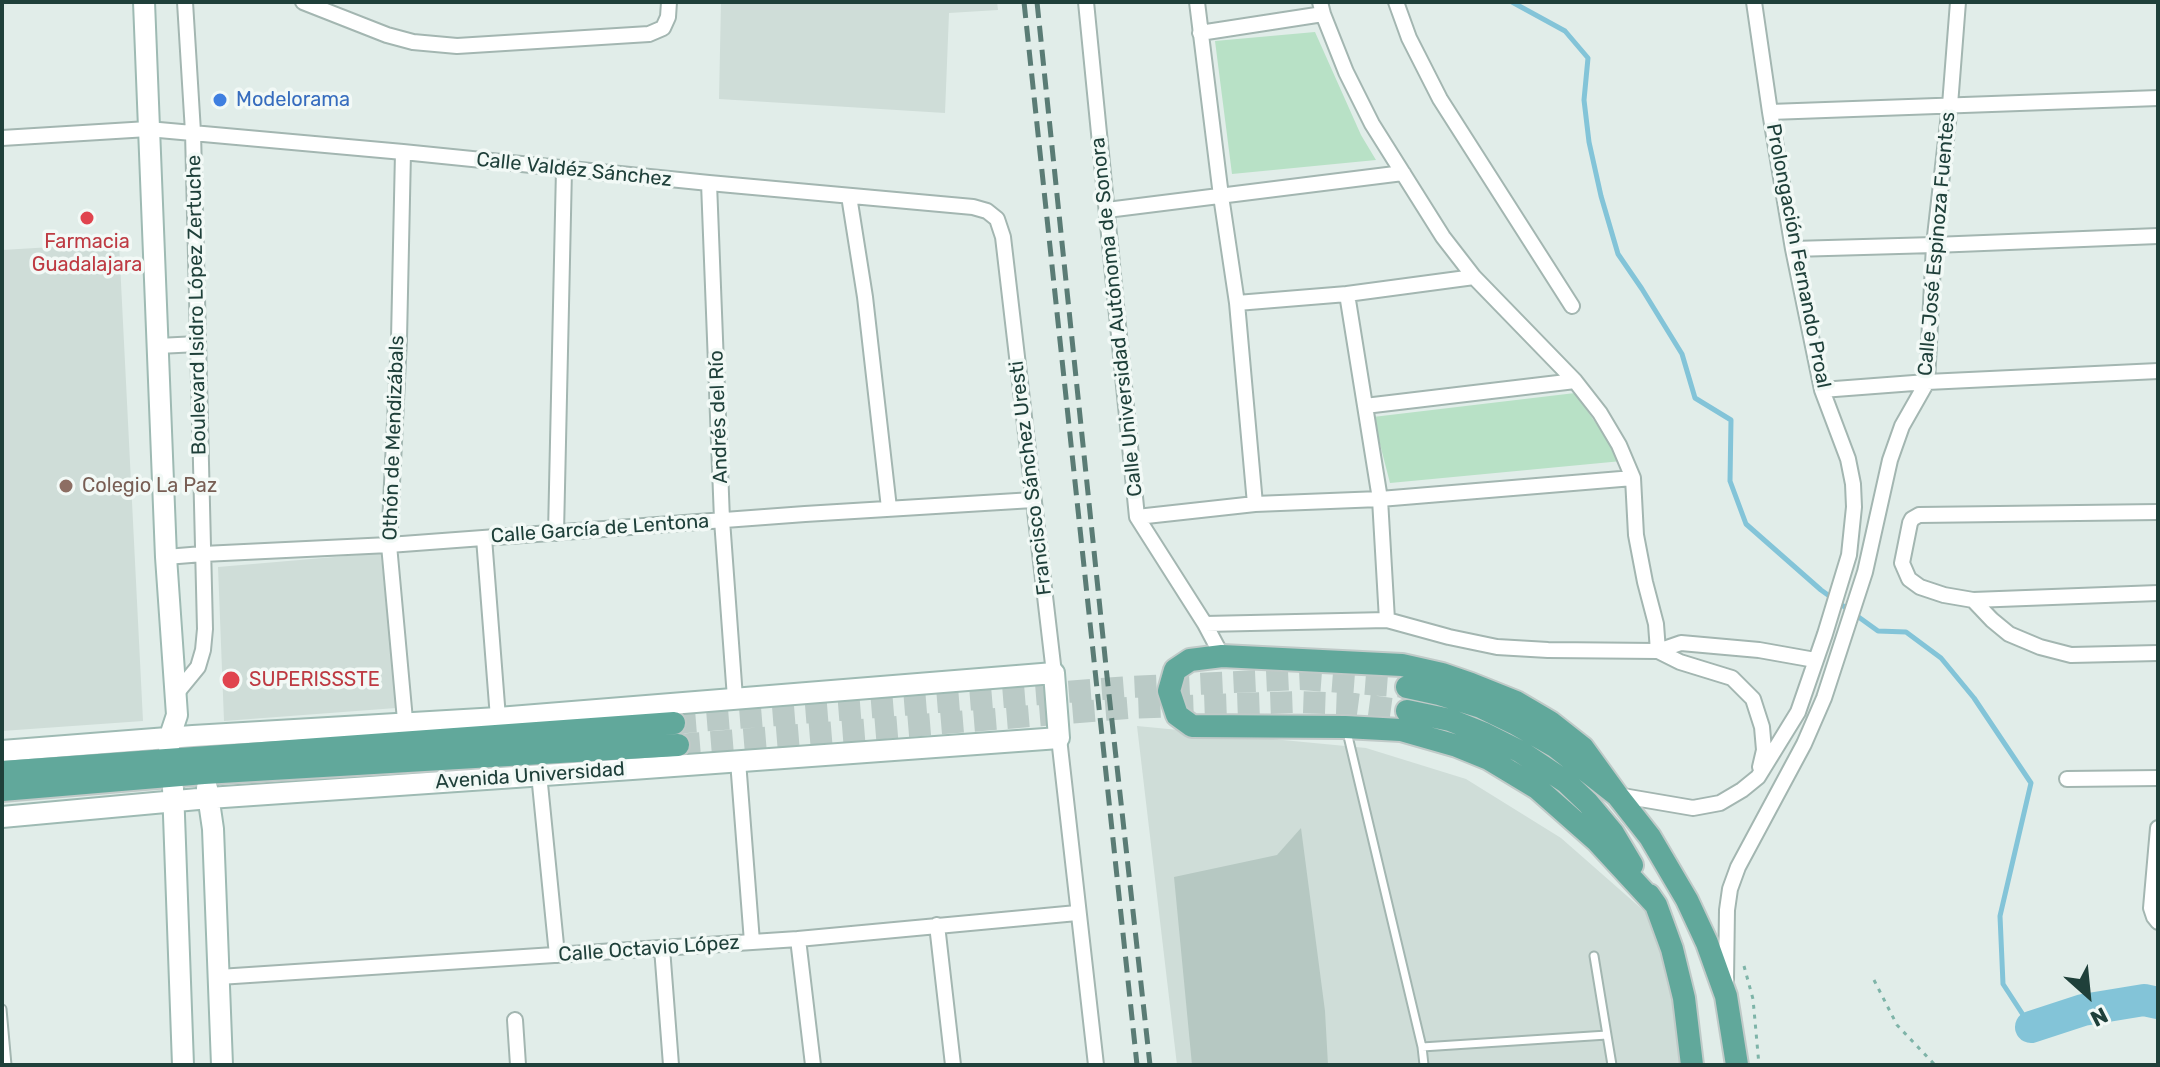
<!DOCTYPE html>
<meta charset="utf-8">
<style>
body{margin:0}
#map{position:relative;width:2160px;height:1067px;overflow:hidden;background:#e1ede9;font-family:Rubik,sans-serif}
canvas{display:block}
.frame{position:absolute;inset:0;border:4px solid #1f403a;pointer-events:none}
.north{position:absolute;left:2048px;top:955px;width:80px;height:80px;-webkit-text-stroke:6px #f2f9f6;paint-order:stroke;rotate:153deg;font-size:22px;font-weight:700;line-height:32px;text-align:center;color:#1f403a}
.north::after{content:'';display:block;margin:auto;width:28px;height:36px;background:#1f403a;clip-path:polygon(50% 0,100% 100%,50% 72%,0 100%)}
</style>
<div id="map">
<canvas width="2160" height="1067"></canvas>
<div class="frame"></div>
<div class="north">N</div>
</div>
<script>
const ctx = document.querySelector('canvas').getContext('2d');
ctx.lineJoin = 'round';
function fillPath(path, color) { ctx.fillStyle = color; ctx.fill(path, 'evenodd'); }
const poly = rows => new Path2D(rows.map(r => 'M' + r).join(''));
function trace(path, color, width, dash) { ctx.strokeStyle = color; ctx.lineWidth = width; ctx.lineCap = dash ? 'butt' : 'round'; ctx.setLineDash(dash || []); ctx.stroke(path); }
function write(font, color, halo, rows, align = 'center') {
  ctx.font = font + ' Rubik,sans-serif'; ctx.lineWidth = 7; ctx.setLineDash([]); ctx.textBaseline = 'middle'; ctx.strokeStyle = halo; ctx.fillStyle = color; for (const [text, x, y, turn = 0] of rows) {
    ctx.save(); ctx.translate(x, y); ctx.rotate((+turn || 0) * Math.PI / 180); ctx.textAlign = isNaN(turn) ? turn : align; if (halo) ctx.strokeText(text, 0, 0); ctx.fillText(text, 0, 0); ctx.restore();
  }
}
const built = poly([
 [721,2,997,2,998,10,949,13,945,113,719,99],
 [119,243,143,721,2,731,2,250],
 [381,553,396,708,224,721,218,567],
 [1137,726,1366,748,1466,779,1561,838,1651,917,1675,983,1682,1065,1177,1065]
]);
const green = poly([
 [1315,32,1361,135,1376,160,1232,174,1215,41],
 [1575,393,1622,461,1390,483,1373,417]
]);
const stream = poly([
 [1512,2,1565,31,1588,58,1584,100,1589,142,1601,196,1618,254,1642,289,1682,354,1695,398,1731,420,1730,481,1746,524,1821,590,1878,631,1906,632,1941,658,1974,698,2031,783,2000,916,2003,984,2031,1027]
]);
const river = poly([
 [2031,1027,2083,1010,2144,1000,2158,1003]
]);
const building = poly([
 [1301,828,1325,1011,1328,1065,1192,1065,1174,877,1277,855]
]);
const primaryTunnel = poly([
 [674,723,1128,687,1301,679,1407,687],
 [678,745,1128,708,1296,702,1354,704,1407,711]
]);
const path = poly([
 [1744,966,1753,999,1759,1065],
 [1874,980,1897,1025,1935,1065]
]);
const lane = poly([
 [1347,732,1422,1047,1424,1065],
 [1594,956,1607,1035],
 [2,1009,7,1065],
 [1422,1047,1607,1035,1612,1065]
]);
const street = poly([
 [303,2,387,35,413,42,457,46,649,34,663,28,668,17,669,2],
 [1086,2,1137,517,1205,624,1222,656],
 [1197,2,1221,196,1237,303,1255,504],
 [1320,2,1323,14,1346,72,1372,124,1443,237,1474,277,1575,381,1600,413,1619,445,1633,478,1636,535,1645,582,1656,624,1658,651],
 [1396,2,1409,38,1440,99,1572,306],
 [1200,33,1323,14],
 [1770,112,2158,98],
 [2,138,148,129,403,152,709,183,973,207,987,211,997,219,1003,237,1054,673],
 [403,152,399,339,389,545,406,731],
 [709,183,722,520,735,698],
 [849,196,865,297,889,508],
 [1107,210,1403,173],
 [1793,249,1934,245,2158,236],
 [1347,294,1380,499,1387,620],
 [1237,303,1347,294,1474,277],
 [158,346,198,344],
 [1822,390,1927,382,2158,371],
 [1365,406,1575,381],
 [2158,512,1919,515,1912,519,1910,523,1902,563,1909,579,1920,587,1944,595,1973,600,2158,593],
 [1137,517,1255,504,1380,499,1633,478],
 [556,533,564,169],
 [484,538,498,718],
 [166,557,203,554,389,545,805,514,1033,500],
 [1973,600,1992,620,2009,634,2040,647,2071,655,2158,653],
 [1205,624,1387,620,1449,637,1497,647,1548,650,1658,651,1680,662,1732,678,1753,699,1762,727,1764,750,1760,767],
 [1658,651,1681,643,1759,650,1815,660],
 [175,695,198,667,203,650,205,629,193,132,185,2],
 [1059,738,1096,1065],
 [738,761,752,942],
 [539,774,557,955],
 [2067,779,2158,778],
 [1617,795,1693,808,1720,803,1742,790,1758,777,1798,712,1825,634,1849,555,1854,507,1853,484,1848,459,1822,390,1793,249,1770,112,1754,2],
 [2158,828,2151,908,2154,917,2158,922],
 [937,925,953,1065],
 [798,939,813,1065],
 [662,948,671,1065],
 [219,977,798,939,1077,913],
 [1726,980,1727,910,1730,889,1738,867,1804,744,1824,698,1865,572,1890,460,1902,426,1927,382,1934,245,1950,105,1958,2],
 [515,1020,518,1065]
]);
const secondary = poly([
 [144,2,166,557,177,715,169,739,169,748],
 [2,751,193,736,498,718,1054,673,1059,738,632,769,209,798,2,817],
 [173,788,183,1065],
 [207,788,213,829,222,1065]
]);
const primary = poly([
 [1407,687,1439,694,1481,707,1514,723,1556,747,1617,795,1650,837,1687,900,1707,943,1726,996,1737,1065],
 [1407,711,1450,720,1485,734,1521,752,1566,782,1588,803,1613,833,1632,865],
 [2,772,674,723],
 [2,790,204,773,678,745],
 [1617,795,1583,748,1550,722,1516,702,1471,684,1442,674,1402,665,1222,656,1190,660,1175,670,1169,691,1177,715,1192,726,1345,727,1401,730,1457,746,1489,759,1537,788,1597,841,1656,905],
 [1649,895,1656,905,1672,949,1684,998,1692,1065]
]);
const rail = poly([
 [1024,2,1137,1065],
 [1037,2,1107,676,1150,1065]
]);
const markers = [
 [220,100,8,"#3f7fe0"],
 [87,218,8,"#e0444e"],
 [66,486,8,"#8d6e63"],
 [231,680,10,"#e0444e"]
];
const shopNames = [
 ["Modelorama",236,100]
];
const streetNames = [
 ["Calle Valdéz Sánchez",574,170,6],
 ["Calle José Espinoza Fuentes",1937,244,-85],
 ["Prolongación Fernando Proal",1798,256,79],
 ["Boulevard Isidro López Zertuche",197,305,-91],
 ["Calle Universidad Autónoma de Sonora",1117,317,-96],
 ["Andrés del Río",719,417,-92],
 ["Othón de Mendizábals",394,438,-88],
 ["Francisco Sánchez Uresti",1031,478,-97],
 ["Calle García de Lentona",600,529,-4],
 ["Avenida Universidad",530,776,-4],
 ["Calle Octavio López",649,949,-4]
];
const healthNames = [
 ["Farmacia",87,242],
 ["Guadalajara",87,265],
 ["SUPERISSSTE",249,680,"left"]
];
const educationNames = [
 ["Colegio La Paz",82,486]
];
fillPath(built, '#cfddd8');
fillPath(green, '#b8e1c6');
trace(stream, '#83c4d8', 5);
trace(river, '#83c4d8', 32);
fillPath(building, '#b6c8c2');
trace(primaryTunnel, '#bacac6', 22, [22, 11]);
trace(lane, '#a3b6b1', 11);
trace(street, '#a3b6b1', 18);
trace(secondary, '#9ebab3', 24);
trace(primary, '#c0cac8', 26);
trace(path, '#7eb4a8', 3, [4, 6]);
trace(lane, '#fff', 7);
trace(street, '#fff', 14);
trace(secondary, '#fff', 20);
trace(primary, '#61a89b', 22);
trace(rail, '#5a7c75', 5, [16, 8]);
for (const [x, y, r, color] of markers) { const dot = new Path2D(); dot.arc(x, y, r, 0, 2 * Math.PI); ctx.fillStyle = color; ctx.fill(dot); trace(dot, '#f2f9f6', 3); }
write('20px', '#366cbe', '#f2f9f6', shopNames, 'left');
write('20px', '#1f403a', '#f2f9f6', streetNames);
write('20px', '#be3a42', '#f2f9f6', healthNames);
write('20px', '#785e54', '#f2f9f6', educationNames, 'left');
</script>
